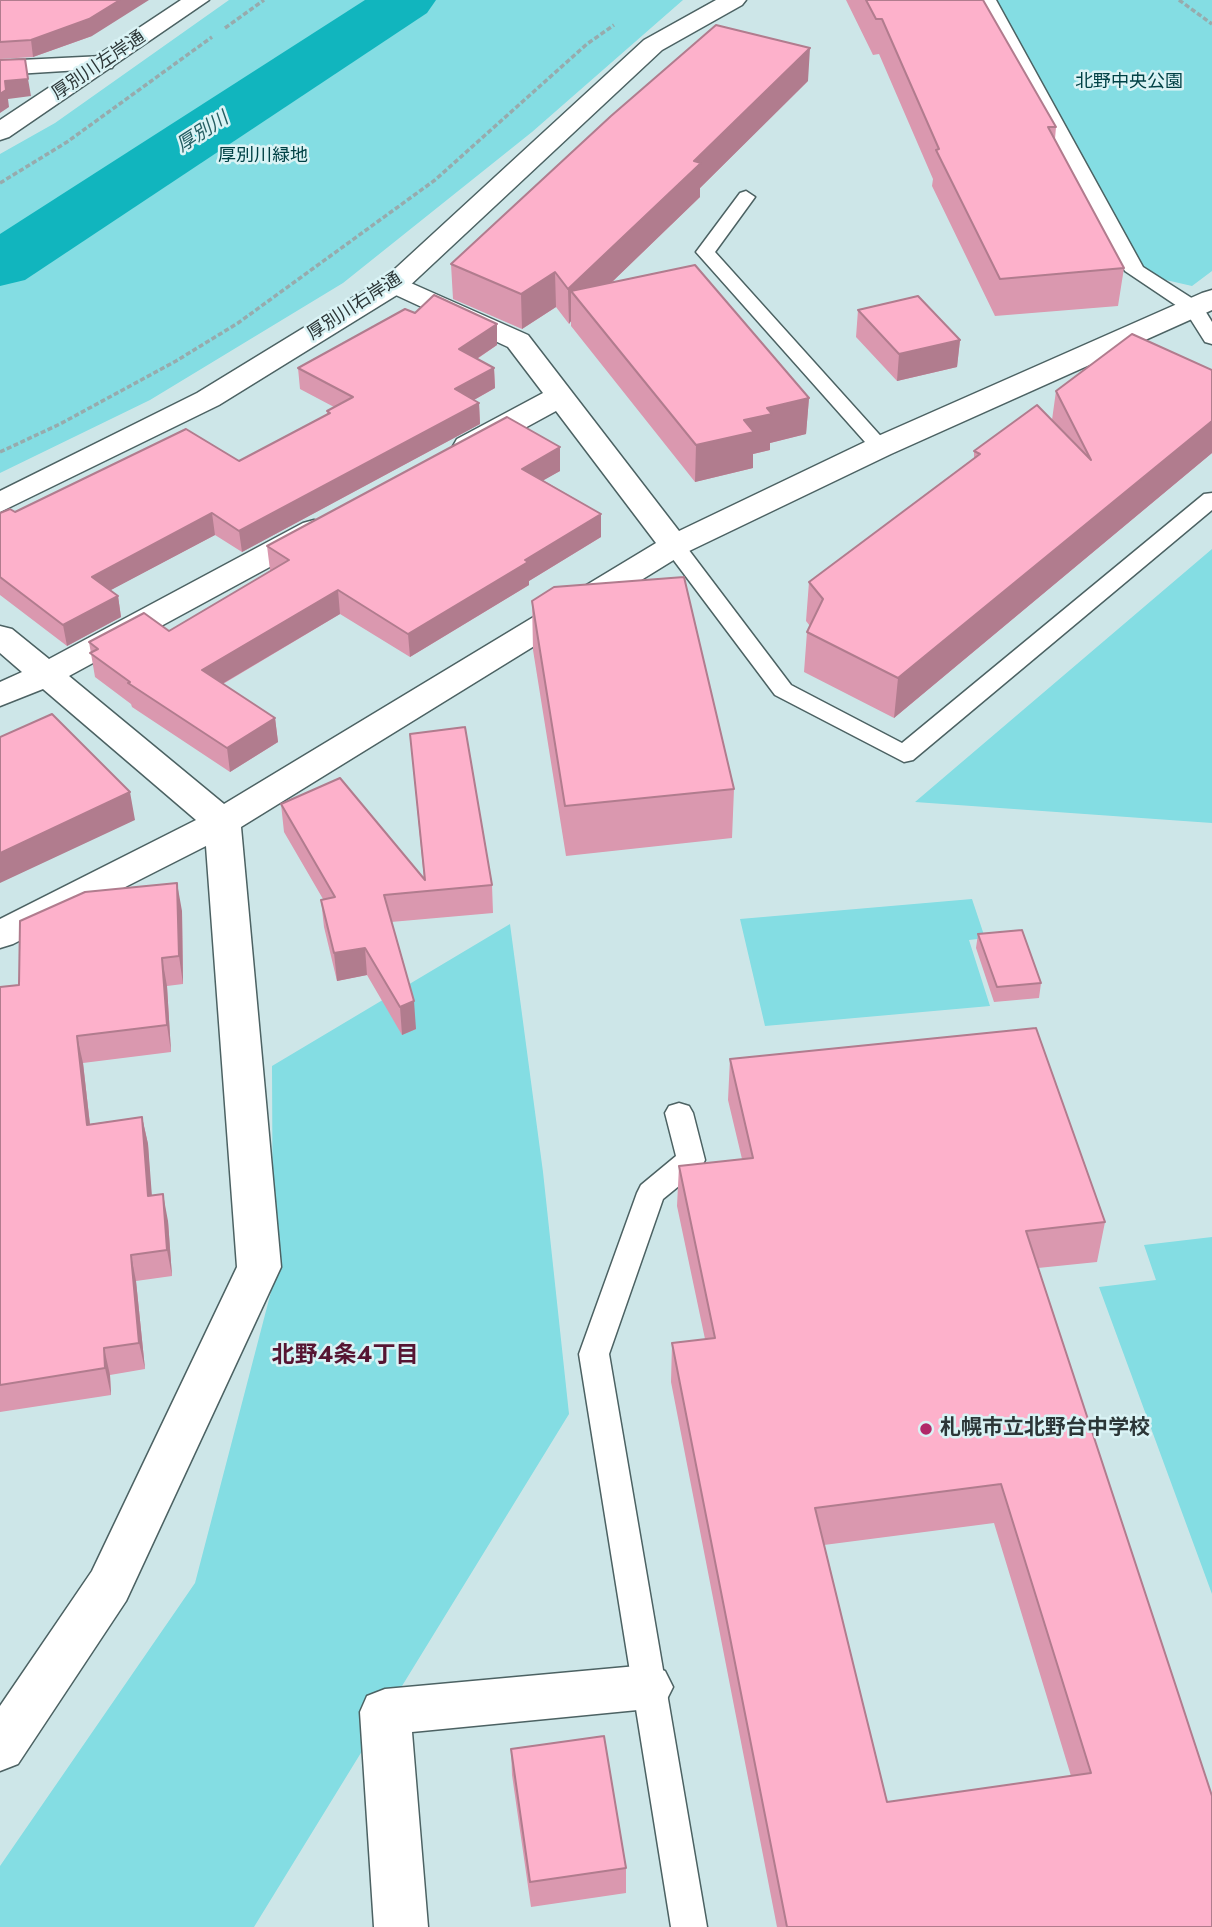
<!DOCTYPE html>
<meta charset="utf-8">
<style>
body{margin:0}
canvas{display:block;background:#cde6e8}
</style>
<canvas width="1212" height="1927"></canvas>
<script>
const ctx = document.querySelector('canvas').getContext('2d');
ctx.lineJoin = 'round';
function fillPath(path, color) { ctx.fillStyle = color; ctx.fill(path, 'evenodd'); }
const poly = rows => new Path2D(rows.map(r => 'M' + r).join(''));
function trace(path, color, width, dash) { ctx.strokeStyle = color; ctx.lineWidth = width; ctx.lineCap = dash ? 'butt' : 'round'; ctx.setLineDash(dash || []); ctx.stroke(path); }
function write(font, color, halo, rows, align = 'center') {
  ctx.font = font + ' Jost,"Noto Sans JP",sans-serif'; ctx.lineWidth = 5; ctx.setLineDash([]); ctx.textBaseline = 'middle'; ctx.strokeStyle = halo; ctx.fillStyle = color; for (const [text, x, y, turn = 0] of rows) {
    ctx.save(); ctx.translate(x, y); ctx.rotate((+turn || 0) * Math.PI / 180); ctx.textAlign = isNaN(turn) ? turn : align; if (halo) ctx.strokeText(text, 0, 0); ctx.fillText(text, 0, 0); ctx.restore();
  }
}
const green = poly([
 [229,0,683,0,532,132,343,283,150,400,0,473,0,154,55,123],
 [997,0,1212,0,1212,271,1192,286,1131,272],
 [1212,549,1212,823,915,802],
 [972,899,985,938,969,940,990,1006,765,1026,740,919],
 [510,924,543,1172,569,1414,254,1927,0,1927,0,1866,195,1583,273,1284,272,1066],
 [1212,1237,1212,1594,1099,1287,1156,1280,1144,1245]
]);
const river = poly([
 [365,0,436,0,427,13,25,280,0,286,0,234,365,0]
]);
const path = poly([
 [1179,0,1212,24],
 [225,28,264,0],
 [0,183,67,142,212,37],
 [0,452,60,424,176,361,238,323,435,180,587,44,614,25]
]);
const lane = poly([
 [980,0,996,0,1143,267,1201,304,1212,322,1212,344,1205,342,1186,312,1125,271,980,0],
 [746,191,755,197,715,252,887,443,890,447,887,451,873,451,696,252,740,193,746,191],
 [1212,493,1212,510,913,760,904,762,775,695,663,546,674,539,682,541,791,685,902,743,1204,494,1212,493],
 [679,1103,689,1106,693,1113,705,1160,701,1168,663,1199,609,1354,707,1927,671,1927,579,1354,637,1193,641,1185,676,1156,665,1113,669,1106,679,1103]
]);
const street = poly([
 [103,56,112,58,115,63,112,68,0,75,0,61,103,56],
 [395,276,528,335,679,531,869,440,1202,293,1212,290,1212,310,891,454,685,553,241,827,281,1267,126,1601,18,1764,0,1771,0,1706,92,1571,237,1267,206,846,13,944,0,948,0,919,196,820,43,689,0,706,0,682,22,672,0,653,0,626,12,629,49,659,303,523,314,520,325,523,330,530,325,537,69,676,224,804,656,543,556,411,479,453,468,455,457,453,453,446,457,439,543,393,508,347,385,290,381,284,385,278,395,276],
 [648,1665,665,1671,673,1687,665,1703,648,1709,412,1732,428,1927,374,1927,360,1712,367,1696,385,1689,648,1665]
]);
const secondary = poly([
 [181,0,209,0,9,137,0,140,0,120,181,0],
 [716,0,746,0,742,5,662,50,405,290,219,405,0,512,0,491,197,393,385,278,644,40,716,0]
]);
const wall = poly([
 [0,0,92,36,33,57,0,59],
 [846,0,983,0,1056,127,1055,139,1124,268,1118,306,995,316,932,186,933,179,879,54,873,55],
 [808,81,700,188,700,197,612,282,809,398,806,434,770,443,770,450,753,454,753,468,695,482,571,326,571,321,569,324,556,307,522,329,453,299,451,264],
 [858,310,960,340,957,367,897,381,856,337],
 [415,313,497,324,497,345,477,359,494,368,495,388,474,400,479,403,480,424,242,552,215,535,110,590,118,596,121,617,67,646,0,595,0,513,15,512,239,461,327,415,327,411,334,407,300,389,298,368],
 [1212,370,1212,453,894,718,804,672,807,632,810,626,806,621,809,582,974,458,974,451,1052,420,1056,391],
 [560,447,560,471,543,480,601,514,601,537,529,581,529,585,410,657,340,614,223,684,275,718,278,742,230,772,132,707,131,704,95,677,89,642,169,631,271,571,270,570,267,546],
 [532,601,734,789,732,838,566,856,533,650],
 [410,734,492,885,493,913,391,922,416,1029,402,1035,367,975,337,981,324,927,321,900,323,899,284,832,281,804,424,879],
 [182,911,183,984,167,986,171,1052,83,1063,90,1124,142,1117,148,1144,151,1196,168,1221,172,1276,136,1281,145,1369,110,1375,111,1395,0,1412,0,987,19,985],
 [978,934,1041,983,1039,998,994,1002,976,948],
 [730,1059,1105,1222,1097,1262,1038,1268,1212,1927,777,1927,671,1382,672,1343,705,1339,677,1206,679,1166,742,1159,728,1100],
 [994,1523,1071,1776,887,1802,824,1545],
 [511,1749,626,1868,626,1893,531,1907,512,1775]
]);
const shadedWall = poly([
 [120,0,149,0,92,36,33,57,31,40],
 [810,48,808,81,700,188,700,197,585,308,571,291,571,321,569,324,568,289,694,161],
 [28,79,31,96,8,99,9,107,0,113,0,94,5,81],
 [555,272,556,307,522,329,521,294],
 [497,324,497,345,460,370,459,349],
 [960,340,957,367,897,381,899,354],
 [494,368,495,388,456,410,455,389],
 [809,398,806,434,770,443,770,450,753,454,753,468,695,482,696,445,767,408],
 [479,403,480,424,242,552,239,531],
 [1212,421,1212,453,894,718,898,678],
 [560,447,560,471,523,492,522,469],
 [212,513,215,535,96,598,92,577],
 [601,514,601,537,529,581,529,585,410,657,408,634,525,560],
 [338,590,340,614,205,694,202,670],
 [118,596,121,617,67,646,63,625],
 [275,718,278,742,230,772,227,748],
 [130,792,135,820,0,883,0,853],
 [177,883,182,911,183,984,179,956],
 [365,948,367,975,337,981,334,953],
 [162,958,167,986,171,1052,167,1025],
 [414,1001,416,1029,402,1035,400,1007],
 [77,1036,83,1063,93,1152,87,1125],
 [142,1117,148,1144,154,1223,148,1196],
 [163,1194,168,1221,172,1276,167,1250],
 [131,1255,136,1281,145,1369,139,1343],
 [104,1348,110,1375,111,1395,105,1368]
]);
const building = poly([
 [0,0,120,0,89,19,31,40,0,42,0,0],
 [866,0,983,0,1056,127,1048,127,1124,268,1000,279,936,150,939,149,882,19,876,19,866,0],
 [716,25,810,48,694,161,701,163,568,289,555,272,521,294,451,264,611,116,716,25],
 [25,59,28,79,5,81,6,90,0,94,0,60,25,59],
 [695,265,809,398,767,408,772,414,744,420,754,432,696,445,571,291,695,265],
 [434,295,497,324,459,349,494,368,455,389,479,403,239,531,212,513,92,577,118,596,63,625,0,577,0,513,10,509,15,512,186,429,239,461,330,413,327,411,353,397,298,368,405,309,415,313,434,295],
 [918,296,960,340,899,354,858,310,918,296],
 [1132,334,1212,370,1212,421,898,678,807,632,823,599,809,582,980,454,974,451,1037,405,1091,460,1056,391,1132,334],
 [507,417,560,447,522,469,601,514,525,560,528,562,408,634,338,590,202,670,275,718,227,748,128,683,130,682,90,653,98,649,89,642,144,613,169,631,289,560,267,546,507,417],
 [684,577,734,789,565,806,532,601,554,587,684,577],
 [52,714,130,792,0,853,0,737,52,714],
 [465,727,492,885,384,895,414,1001,400,1007,365,948,334,953,321,900,335,897,281,804,340,778,425,880,410,734,465,727],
 [177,883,179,956,162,958,167,1025,77,1036,87,1125,142,1117,148,1196,163,1194,167,1250,131,1255,139,1343,104,1348,105,1368,0,1385,0,987,19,985,20,921,85,892,177,883],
 [1022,930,1041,983,997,987,978,934,1022,930],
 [1036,1028,1105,1222,1026,1231,1212,1796,1212,1927,787,1927,672,1343,715,1338,679,1166,753,1158,730,1059,1036,1028],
 [1001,1484,1091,1773,887,1802,815,1508,1001,1484],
 [604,1736,626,1868,530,1882,511,1749,604,1736]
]);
const markers = [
 [926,1429,7,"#b12869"]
];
const farStreetnames = [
 ["厚別川左岸通",99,66,-34],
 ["厚別川右岸通",355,307,-33]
];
const farParknames = [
 ["北野中央公園",1129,83],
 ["厚別川緑地",263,157]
];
const farWaternames = [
 ["厚別川",203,133,-33]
];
const poiNames = [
 ["札幌市立北野台中学校",940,1429]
];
const neighbourhoodNames = [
 ["北野4条4丁目",345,1356]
];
fillPath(green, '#84dde3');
fillPath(river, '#11b5be');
trace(lane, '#4c6263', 3);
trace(street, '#4c6263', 3);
trace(secondary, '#4c6263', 3);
trace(path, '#97abad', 3.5, [5, 2.5]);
fillPath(lane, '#fff');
fillPath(street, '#fff');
fillPath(secondary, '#fff');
fillPath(wall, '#da98af');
fillPath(shadedWall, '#b17c8e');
fillPath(building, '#fdb1cb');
trace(building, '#b17c8e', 2);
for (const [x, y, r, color] of markers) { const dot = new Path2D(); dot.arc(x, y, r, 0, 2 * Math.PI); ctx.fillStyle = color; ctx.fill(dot); trace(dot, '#daf3f5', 2.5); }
write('18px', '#2c3637', '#daf3f5', farStreetnames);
write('18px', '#004145', '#daf3f5', farParknames);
write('italic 19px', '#255e62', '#daf3f5', farWaternames);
write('bold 21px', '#2c3637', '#daf3f5', poiNames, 'left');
write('bold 23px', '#561532', '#daf3f5', neighbourhoodNames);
</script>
